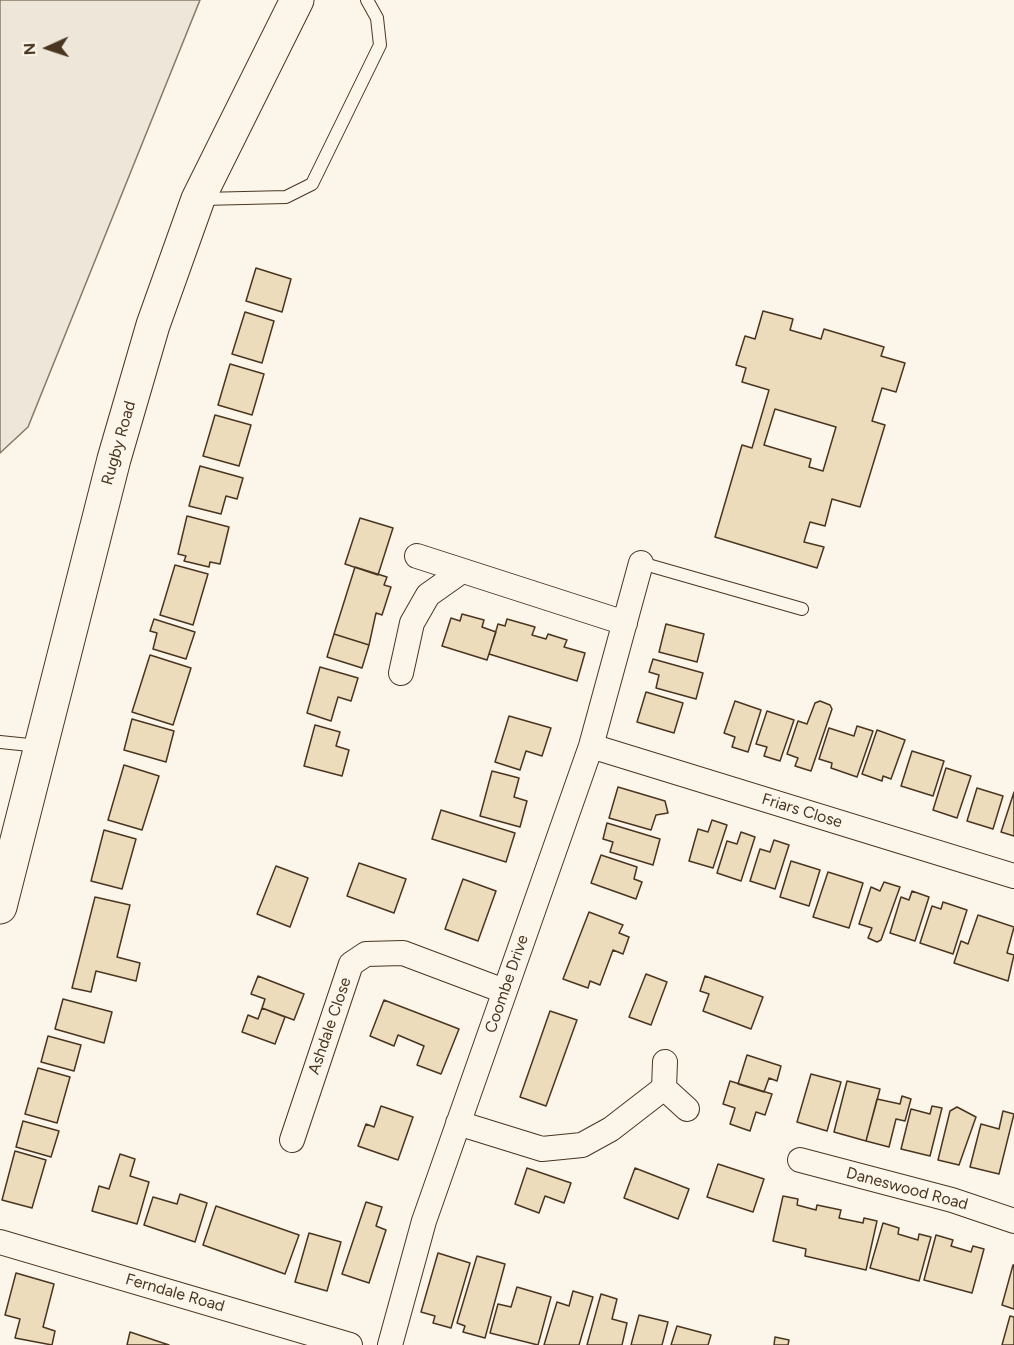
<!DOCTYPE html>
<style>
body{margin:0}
#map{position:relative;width:1014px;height:1345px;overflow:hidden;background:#fbf6e9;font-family:Figtree,sans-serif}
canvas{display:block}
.north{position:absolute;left:18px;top:18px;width:60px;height:60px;-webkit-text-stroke:4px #fbf6e9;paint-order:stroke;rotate:267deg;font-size:16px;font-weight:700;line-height:24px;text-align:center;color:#4a3520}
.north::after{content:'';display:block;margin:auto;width:21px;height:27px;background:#4a3520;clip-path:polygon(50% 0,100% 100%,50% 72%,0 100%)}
</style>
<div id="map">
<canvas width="1014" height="1345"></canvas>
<div class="north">N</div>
</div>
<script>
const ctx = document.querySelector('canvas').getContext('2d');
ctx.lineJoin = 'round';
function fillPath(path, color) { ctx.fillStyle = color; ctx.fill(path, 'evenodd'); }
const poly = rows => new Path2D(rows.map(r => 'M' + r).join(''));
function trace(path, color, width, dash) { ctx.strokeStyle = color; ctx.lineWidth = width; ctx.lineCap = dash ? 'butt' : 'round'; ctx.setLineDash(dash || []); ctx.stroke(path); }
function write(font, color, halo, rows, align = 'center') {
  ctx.font = font + ' Figtree,sans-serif'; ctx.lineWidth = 4.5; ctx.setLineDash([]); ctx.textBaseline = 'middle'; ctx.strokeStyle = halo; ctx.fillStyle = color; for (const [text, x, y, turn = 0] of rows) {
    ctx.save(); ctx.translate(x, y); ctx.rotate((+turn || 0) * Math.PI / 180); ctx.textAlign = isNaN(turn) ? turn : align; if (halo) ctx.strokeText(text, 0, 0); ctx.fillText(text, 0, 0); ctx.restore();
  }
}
const green = poly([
 [0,0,200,0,28,427,0,453,0,0]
]);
const building = poly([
 [256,268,291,279,282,312,246,301,256,268],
 [763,311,793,319,790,330,821,339,824,329,884,347,881,356,905,363,896,392,882,388,872,421,885,425,860,507,832,499,825,526,810,522,804,542,824,547,817,568,715,537,742,445,752,448,769,390,742,382,746,368,736,365,745,336,755,339,763,311],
 [775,409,836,427,823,471,809,467,811,459,764,445,775,409],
 [245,312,274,321,262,363,232,354,245,312],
 [230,364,264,374,252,415,218,405,230,364],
 [215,415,251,425,239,466,203,456,215,415],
 [200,466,243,478,237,499,226,496,221,514,189,506,200,466],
 [187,516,229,527,220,564,210,562,209,567,184,561,186,556,178,554,187,516],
 [360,518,393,528,378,575,345,564,360,518],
 [175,565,208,574,193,625,160,615,175,565],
 [355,567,387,577,384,585,391,587,382,615,376,613,369,645,334,634,355,567],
 [462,614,484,620,482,627,496,632,487,660,442,646,451,618,460,621,462,614],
 [154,619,195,632,186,659,153,649,157,633,150,631,154,619],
 [507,619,535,627,532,635,546,639,548,634,567,640,564,647,585,653,577,681,489,654,498,624,505,626,507,619],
 [666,624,704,634,697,662,659,652,666,624],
 [334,634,369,645,362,668,327,657,334,634],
 [150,655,191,668,173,725,132,712,150,655],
 [653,659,703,673,696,699,656,688,659,675,649,672,653,659],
 [320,667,358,678,351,701,338,697,331,721,307,713,320,667],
 [646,692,683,703,674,733,637,722,646,692],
 [735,701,761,710,748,752,732,747,735,737,724,733,735,701],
 [820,701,830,705,832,709,811,771,795,766,798,758,787,754,798,721,807,724,815,703,820,701],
 [767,711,794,720,780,761,764,756,767,747,756,744,767,711],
 [509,716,551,728,542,756,526,751,520,770,495,762,509,716],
 [132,719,174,731,166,762,124,750,132,719],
 [315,725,340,732,336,746,349,750,342,776,304,766,315,725],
 [857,726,873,731,857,777,831,768,832,763,819,759,829,728,854,736,857,726],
 [877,730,905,740,891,779,883,776,882,781,862,774,877,730],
 [912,751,944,761,933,796,901,786,912,751],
 [124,765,159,776,142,830,108,820,124,765],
 [946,768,971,776,957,818,933,810,946,768],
 [492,771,519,778,514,797,527,801,520,827,480,816,492,771],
 [618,787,665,801,668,813,656,815,651,830,609,818,618,787],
 [977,788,1003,796,993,829,967,821,977,788],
 [1014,792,1014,836,1001,832,1014,792],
 [441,810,515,833,506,862,432,839,441,810],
 [712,820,727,825,713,868,689,861,698,829,708,832,712,820],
 [607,823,660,839,653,865,610,852,613,842,603,839,607,823],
 [104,830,136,839,122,889,91,881,104,830],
 [741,832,755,837,741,881,717,873,727,841,737,844,741,832],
 [774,840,789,845,775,889,750,881,760,849,770,852,774,840],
 [601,855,637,867,634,879,642,882,636,899,591,883,601,855],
 [791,861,820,870,809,906,780,897,791,861],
 [359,863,406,879,394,913,347,896,359,863],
 [276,866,308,878,290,927,257,914,276,866],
 [828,872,863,883,849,928,813,917,828,872],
 [463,879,496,891,478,941,445,929,463,879],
 [884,882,900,887,881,940,877,942,868,938,872,928,859,924,871,887,880,891,884,882],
 [912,891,929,897,915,941,890,933,901,897,909,900,912,891],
 [95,897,130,905,117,957,140,963,136,981,96,971,91,992,72,988,95,897],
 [943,902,967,910,953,954,920,943,932,906,941,909,943,902],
 [589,912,623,925,619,933,629,937,623,954,613,950,600,985,590,981,588,988,563,979,589,912],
 [978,915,1014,927,1007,953,1014,955,1008,981,954,963,961,941,968,944,978,915],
 [646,974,667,982,651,1025,629,1017,646,974],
 [258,976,304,994,294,1020,262,1008,265,999,251,994,258,976],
 [705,976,763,997,751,1029,703,1011,709,994,700,991,705,976],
 [63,999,112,1012,104,1043,55,1029,63,999],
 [384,1000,459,1029,441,1074,417,1065,424,1046,398,1035,394,1046,370,1036,384,1000],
 [262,1008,285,1017,275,1044,242,1032,248,1015,258,1019,262,1008],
 [550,1011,577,1020,546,1106,520,1097,550,1011],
 [48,1036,81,1045,74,1071,41,1062,48,1036],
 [747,1055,781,1066,777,1081,769,1078,764,1092,738,1084,747,1055],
 [38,1068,70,1077,57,1123,25,1114,38,1068],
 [811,1074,841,1082,827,1131,797,1122,811,1074],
 [730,1081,772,1094,765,1115,756,1112,750,1131,730,1124,735,1108,723,1104,730,1081],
 [847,1081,880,1089,866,1141,834,1132,847,1081],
 [902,1096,911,1099,905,1121,896,1119,889,1147,866,1141,877,1099,900,1104,902,1096],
 [381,1106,413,1117,398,1160,358,1146,366,1124,374,1127,381,1106],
 [932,1106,942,1108,930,1156,901,1149,911,1109,930,1114,932,1106],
 [957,1107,976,1117,959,1165,938,1160,950,1111,957,1107],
 [1003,1111,1014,1114,999,1174,970,1167,981,1124,999,1129,1003,1111],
 [23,1121,59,1131,51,1157,16,1147,23,1121],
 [15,1151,46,1160,32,1208,2,1200,15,1151],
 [120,1154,135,1159,130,1176,149,1182,137,1224,92,1211,99,1186,109,1189,120,1154],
 [718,1164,764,1179,753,1212,707,1197,718,1164],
 [527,1168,571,1183,564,1203,545,1196,539,1213,515,1204,527,1168],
 [635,1168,689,1189,678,1219,624,1198,635,1168],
 [180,1194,207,1203,195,1242,144,1225,153,1197,177,1204,180,1194],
 [783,1196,798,1199,797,1205,816,1210,817,1205,841,1210,839,1218,863,1223,864,1218,877,1221,866,1270,805,1256,806,1249,773,1241,783,1196],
 [366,1202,382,1207,376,1226,386,1230,369,1283,342,1274,366,1202],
 [216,1206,299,1235,285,1274,203,1245,216,1206],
 [883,1223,899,1228,898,1234,918,1240,919,1234,931,1237,919,1281,870,1268,883,1223],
 [309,1233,341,1242,327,1291,295,1282,309,1233],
 [936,1235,953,1240,951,1246,971,1252,973,1246,984,1249,972,1293,924,1280,936,1235],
 [438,1253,470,1263,451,1328,433,1323,435,1316,421,1312,438,1253],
 [477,1256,505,1264,485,1338,463,1332,465,1326,457,1323,477,1256],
 [1013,1265,1014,1265,1014,1309,1002,1305,1013,1265],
 [16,1273,54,1284,43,1327,55,1331,52,1345,15,1338,20,1319,5,1315,16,1273],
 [517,1287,551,1297,538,1345,490,1333,498,1304,511,1307,517,1287],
 [573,1291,593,1297,579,1345,544,1345,557,1302,569,1306,573,1291],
 [601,1294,617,1299,612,1319,627,1323,622,1345,587,1345,601,1294],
 [639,1315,668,1322,662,1345,631,1345,639,1315],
 [1010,1316,1014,1317,1014,1345,1002,1345,1010,1316],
 [677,1326,711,1335,708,1345,671,1345,677,1326],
 [130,1332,169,1345,127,1345,130,1332],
 [775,1337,789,1340,788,1345,774,1345,775,1337]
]);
const service = poly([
 [202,199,286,197,312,184,380,45,377,18,367,0],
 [641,563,802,609],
 [0,742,39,746]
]);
const minor = poly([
 [417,556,625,623],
 [401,673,412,623,428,595,462,571],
 [591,746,1014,876],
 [665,1062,664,1088,687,1109],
 [458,1123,542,1149,582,1145,611,1129,664,1088],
 [292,1140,351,964,366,954,403,953,504,991],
 [800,1160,952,1200,1014,1221],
 [0,1242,350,1345],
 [390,1345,424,1221,591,746,641,563]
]);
const primary = poly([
 [0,907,114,459,153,325,198,199,297,0]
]);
const streetNames = [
 ["Rugby Road",119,443,-74],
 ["Friars Close",802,811,17],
 ["Coombe Drive",507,984,-71],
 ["Ashdale Close",330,1026,-71],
 ["Daneswood Road",907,1189,15],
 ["Ferndale Road",175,1293,16]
];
fillPath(green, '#ede6d9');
trace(green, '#887966', 1.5);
fillPath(building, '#ecdcbc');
trace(building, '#4a3520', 1.5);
trace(service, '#4a3520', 14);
trace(minor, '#4a3520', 26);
trace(primary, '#4a3520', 35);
trace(service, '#fbf6e9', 12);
trace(minor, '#fbf6e9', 24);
trace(primary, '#fbf6e9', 33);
write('16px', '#4a3520', '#fbf6e9', streetNames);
</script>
